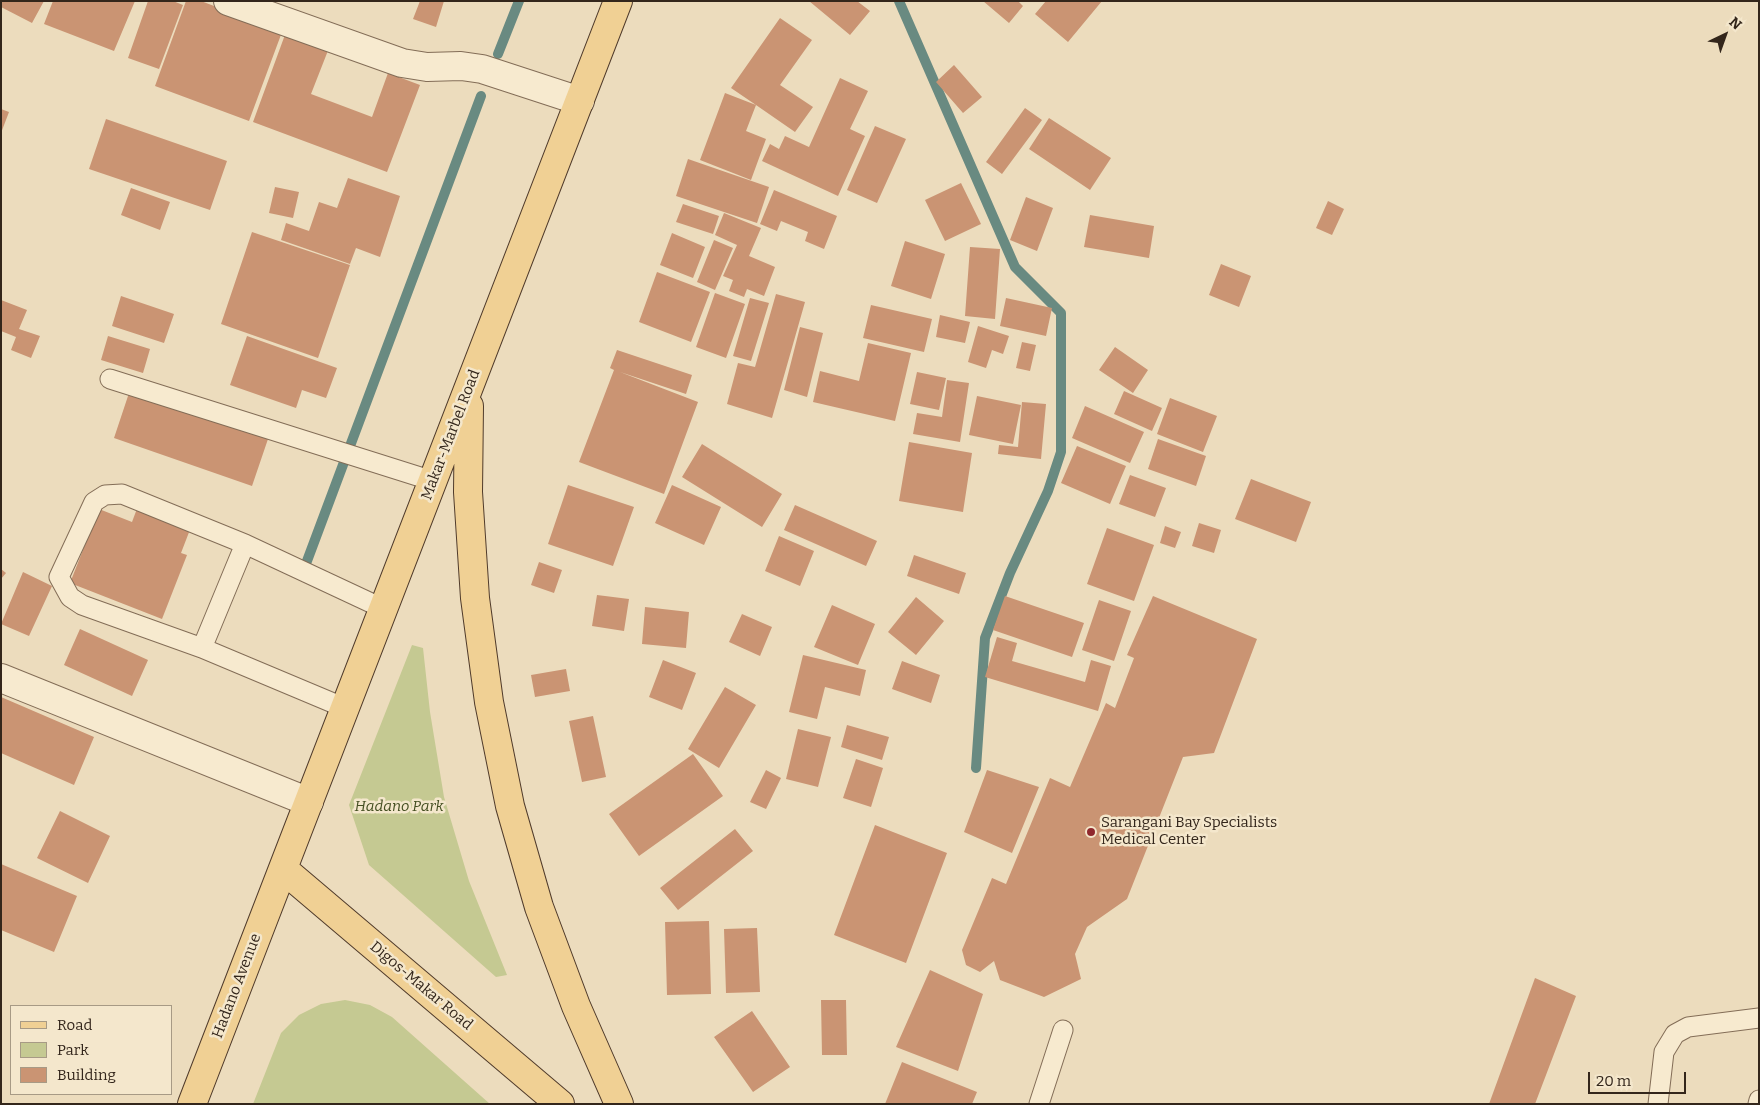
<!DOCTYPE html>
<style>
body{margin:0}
#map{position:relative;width:1760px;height:1105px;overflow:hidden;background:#ecdcbd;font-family:Bitter,serif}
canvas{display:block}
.frame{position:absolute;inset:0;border:2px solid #33261b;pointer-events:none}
.legend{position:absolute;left:10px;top:1005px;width:162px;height:90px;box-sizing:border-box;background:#f4e7cc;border:1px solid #a79a85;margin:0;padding:6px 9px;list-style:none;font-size:15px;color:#33261b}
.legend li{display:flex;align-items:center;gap:10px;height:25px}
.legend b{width:25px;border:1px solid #a79a85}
.north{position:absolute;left:1700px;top:10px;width:50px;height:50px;-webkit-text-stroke:4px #f4e7cc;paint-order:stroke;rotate:42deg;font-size:14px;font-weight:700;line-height:20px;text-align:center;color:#33261b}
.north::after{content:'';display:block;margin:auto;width:18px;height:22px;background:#33261b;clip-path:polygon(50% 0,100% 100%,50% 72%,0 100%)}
.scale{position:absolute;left:1588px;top:1072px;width:98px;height:22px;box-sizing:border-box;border:2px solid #33261b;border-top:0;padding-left:6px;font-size:15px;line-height:18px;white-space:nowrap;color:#33261b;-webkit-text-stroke:4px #f4e7cc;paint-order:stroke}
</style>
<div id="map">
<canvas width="1760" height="1105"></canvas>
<div class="frame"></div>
<ul class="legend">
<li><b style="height:6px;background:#f0d094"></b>Road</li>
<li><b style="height:14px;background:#c5c992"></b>Park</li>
<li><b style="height:14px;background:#ca9473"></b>Building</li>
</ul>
<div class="north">N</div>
<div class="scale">20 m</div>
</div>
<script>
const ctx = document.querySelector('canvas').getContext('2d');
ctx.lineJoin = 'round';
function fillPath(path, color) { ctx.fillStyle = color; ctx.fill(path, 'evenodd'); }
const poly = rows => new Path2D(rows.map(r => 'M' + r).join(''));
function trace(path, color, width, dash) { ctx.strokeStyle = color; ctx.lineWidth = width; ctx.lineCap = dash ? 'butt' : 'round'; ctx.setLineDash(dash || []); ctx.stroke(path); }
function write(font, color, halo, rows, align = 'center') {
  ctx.font = font + ' Bitter,serif'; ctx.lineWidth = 5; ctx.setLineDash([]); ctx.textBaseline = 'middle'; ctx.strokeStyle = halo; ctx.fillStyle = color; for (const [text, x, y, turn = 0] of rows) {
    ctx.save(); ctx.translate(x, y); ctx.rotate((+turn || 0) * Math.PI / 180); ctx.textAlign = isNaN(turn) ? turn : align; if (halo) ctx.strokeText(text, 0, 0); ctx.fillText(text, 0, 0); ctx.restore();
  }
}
const green = poly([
 [412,645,423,648,430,712,444,797,469,881,507,975,496,977,369,865,349,805],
 [345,1000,370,1005,392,1017,490,1104,253,1104,281,1033,299,1015,321,1004]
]);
const stream = poly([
 [899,1,1015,267,1061,313,1061,452,1048,491,1010,573,985,638,976,768],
 [498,54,519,1],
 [304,569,481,96]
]);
const building = poly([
 [1,1,44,1,32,23,1,7],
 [53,1,135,1,114,51,44,24],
 [148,1,173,1,183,5,159,69,128,58],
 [186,1,201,1,282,32,249,121,155,86],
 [420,1,444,1,436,27,413,19],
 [809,1,857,1,870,11,850,35],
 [983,1,1018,1,1023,6,1009,23],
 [1046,1,1102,1,1068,42,1035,14],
 [780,18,812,40,780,85,813,107,795,132,756,105,746,131,766,139,751,180,700,160,725,93,756,105,731,88],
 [286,32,329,48,311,94,372,117,388,73,420,85,387,172,253,122],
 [954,65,982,97,963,113,936,82],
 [840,78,868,91,850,129,865,136,838,196,762,161,770,144,779,149,785,136,809,147],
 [1025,108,1042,120,1002,174,986,162],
 [1,109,9,112,1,133],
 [1049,118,1111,158,1090,190,1029,149],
 [106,119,227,161,210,210,89,169],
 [875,126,906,139,877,203,847,190],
 [688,159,769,187,757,223,676,196],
 [348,178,400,196,380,257,356,248,350,264,281,240,286,223,309,231,319,202,337,208],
 [961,183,981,224,945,241,925,200],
 [275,187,299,192,293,218,269,213],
 [131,188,170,202,160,230,121,215],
 [774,190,837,216,824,249,805,241,808,232,781,221,777,231,760,224],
 [1026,197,1053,208,1037,251,1010,240],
 [1328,201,1344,209,1332,235,1316,228],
 [683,204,719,216,713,234,676,222],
 [724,213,761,228,749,256,775,267,764,296,747,289,744,297,729,291,733,280,723,276,737,245,715,235],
 [1090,215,1154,226,1149,258,1084,247],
 [252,232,350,265,318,358,221,324],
 [672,233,705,247,693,278,660,265],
 [714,240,733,248,715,290,697,282],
 [905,241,945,254,931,299,891,286],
 [970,247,1000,249,995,319,965,316],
 [1221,264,1251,276,1239,307,1209,295],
 [657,272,710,292,691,342,639,322],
 [715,293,745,304,726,358,696,347],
 [776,294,805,302,772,418,727,404,738,363,755,367],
 [121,296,174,314,164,343,112,326],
 [750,298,769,303,751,361,733,356],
 [1006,298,1052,308,1046,336,1000,326],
 [1,300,27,310,19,329,40,336,31,358,11,350,16,337,1,331],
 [871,305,932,319,924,352,863,338],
 [940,315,970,322,965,343,936,337],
 [978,326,1009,336,1003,354,992,350,986,368,968,362],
 [800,327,823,333,807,397,784,390],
 [108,336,150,349,143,373,101,360],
 [247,336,337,368,326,398,302,390,296,408,230,385],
 [1022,342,1036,345,1030,371,1016,368],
 [868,343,911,353,895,421,813,402,820,371,859,381],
 [1115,347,1148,370,1133,393,1099,370],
 [617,350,692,375,686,394,620,372,698,402,664,494,579,462,614,370,610,368],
 [917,372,946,378,939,410,910,404],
 [947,380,969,383,960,442,913,434,917,413,942,417],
 [130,390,268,439,252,486,114,438],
 [1124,391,1162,408,1152,431,1114,414],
 [977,396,1021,405,1013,444,969,435],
 [1170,398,1217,416,1203,452,1157,434],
 [1022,402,1046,404,1041,459,998,454,999,445,1018,447],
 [1085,406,1144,432,1130,463,1072,438],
 [1158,439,1206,456,1196,486,1148,469],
 [909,442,972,453,963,512,899,501],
 [702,444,782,494,762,527,682,477],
 [1077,446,1126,466,1110,504,1061,483],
 [1130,475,1166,488,1155,517,1119,504],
 [1251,479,1311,502,1296,542,1235,519],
 [568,485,634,507,613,566,548,544],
 [672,485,721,507,704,545,655,523],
 [795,505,877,541,866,566,784,530],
 [138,506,191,527,181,553,187,555,162,619,70,583,99,509,132,522],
 [1199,523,1221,530,1214,553,1192,546],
 [1165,526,1181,532,1175,548,1160,543],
 [1107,528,1154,545,1134,601,1087,584],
 [779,536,814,551,800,586,765,571],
 [914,555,966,573,959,594,907,576],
 [539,562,562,570,554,593,531,585],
 [1,569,6,573,1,579],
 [23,572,52,586,29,636,1,624],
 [597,595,629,599,624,631,592,626],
 [1005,596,1084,623,1072,657,993,630],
 [1153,596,1257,639,1214,753,1183,757,1127,899,1087,927,1075,954,1081,979,1044,997,1000,980,994,961,980,972,966,965,962,950,992,878,1006,884,1050,778,1070,787,1106,703,1115,708,1134,658,1127,655],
 [916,597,944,621,916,655,888,632],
 [1099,600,1131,611,1114,661,1082,650],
 [832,605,875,624,858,665,814,647],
 [645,607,689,612,686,648,642,644],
 [742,614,772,627,760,656,729,642],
 [80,629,148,660,132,696,64,665],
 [997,637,1017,643,1012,661,1085,682,1091,660,1111,666,1098,711,985,677],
 [803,655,866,670,860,696,825,687,817,719,789,712],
 [663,660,696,673,682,710,649,697],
 [902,661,940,675,931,703,892,689],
 [566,669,570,691,535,697,531,675],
 [725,687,756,705,719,768,688,749],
 [1,697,94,737,74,785,1,753],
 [593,716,606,777,582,782,569,721],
 [847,725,889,737,882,760,841,747],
 [798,729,831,737,818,787,786,779],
 [693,754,723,796,639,856,609,814],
 [856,759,883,768,871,807,843,798],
 [766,770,781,778,766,809,750,802],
 [987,770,1039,787,1012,853,964,832],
 [60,811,110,836,88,883,37,858],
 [875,825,947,853,906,963,834,935],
 [735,829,753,851,678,910,660,888],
 [1,864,77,896,54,952,1,930],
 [709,921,711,994,667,995,665,922],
 [757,928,760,992,726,993,724,929],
 [930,970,983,994,958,1071,896,1047],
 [1535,978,1576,996,1535,1104,1489,1104],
 [821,1000,846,1000,847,1055,822,1055],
 [752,1011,790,1067,753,1092,714,1037],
 [902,1062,977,1092,972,1104,885,1104]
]);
const service = poly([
 [110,379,433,481],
 [202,648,245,544],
 [345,708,202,648,82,605,70,597,59,577,94,502,105,495,122,494,245,544,384,609],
 [1039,1104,1063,1030],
 [1658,1104,1664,1052,1675,1034,1688,1027,1759,1018],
 [1758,1104,1759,1100]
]);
const minor = poly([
 [228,1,402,63,427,67,461,66,482,69,580,101],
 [1,678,309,802]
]);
const primary = poly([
 [469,406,468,492,475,598,489,702,510,806,539,907,576,1006,619,1104],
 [283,869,560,1104],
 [192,1104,618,1]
]);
const markers = [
 [1091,832,5,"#90282d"]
];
const streetNames = [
 ["Makar-Marbel Road",451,435,-69],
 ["Hadano Avenue",237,986,-69],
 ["Digos-Makar Road",421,986,40]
];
const parkNames = [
 ["Hadano Park",399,807]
];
const poiNames = [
 ["Sarangani Bay Specialists",1101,823],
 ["Medical Center",1101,840]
];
fillPath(green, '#c5c992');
trace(stream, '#698a81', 10);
fillPath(building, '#ca9473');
trace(service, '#836d57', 21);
trace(minor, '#836d57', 30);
trace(primary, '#503b2b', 30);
trace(service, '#f7eacf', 19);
trace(minor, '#f7eacf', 28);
trace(primary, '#f0d094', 28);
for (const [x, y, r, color] of markers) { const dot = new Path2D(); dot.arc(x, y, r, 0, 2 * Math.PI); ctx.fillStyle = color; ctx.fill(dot); trace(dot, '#f4e7cc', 2); }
write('15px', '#33261b', '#f4e7cc', streetNames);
write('italic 15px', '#454f22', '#f4e7cc', parkNames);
write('15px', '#33261b', '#f4e7cc', poiNames, 'left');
</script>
